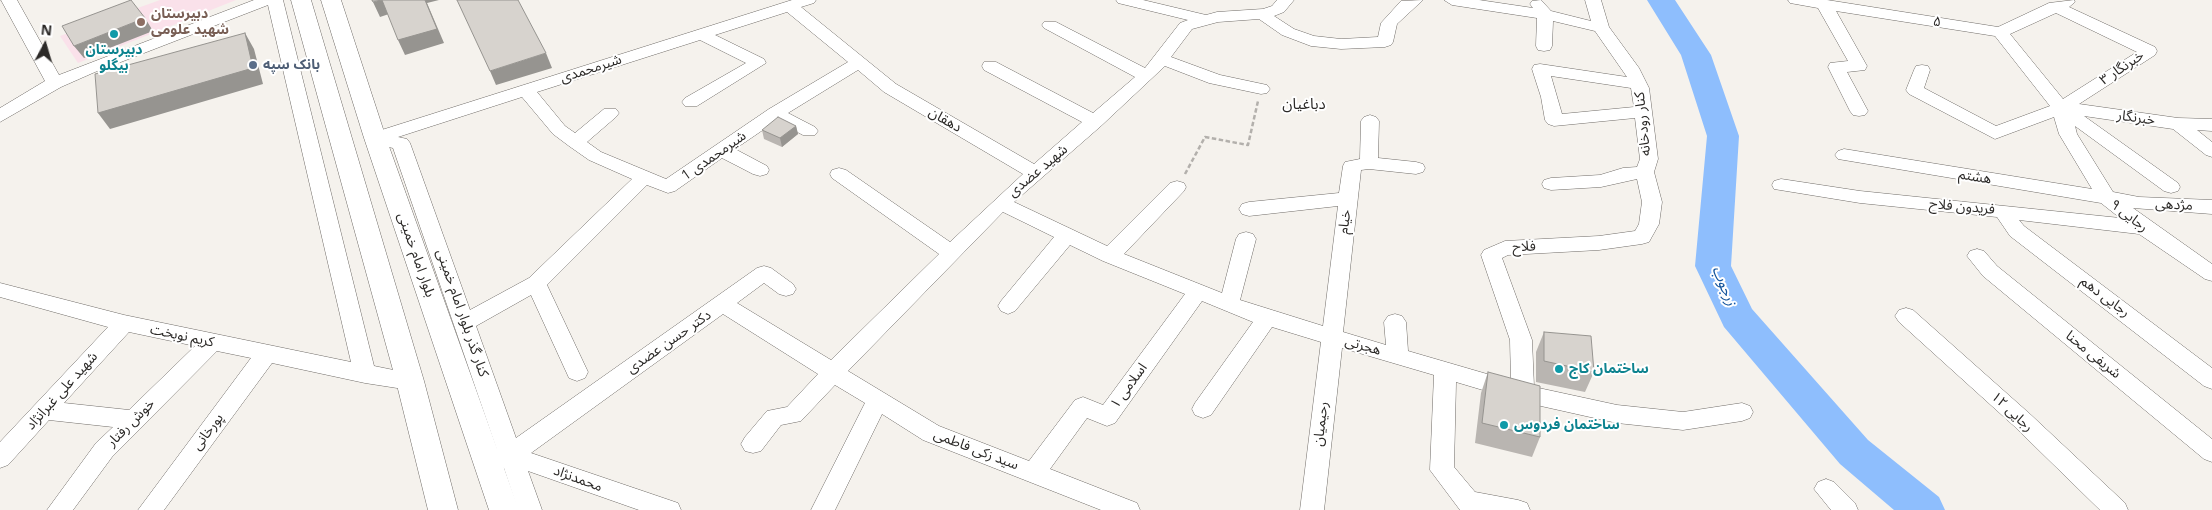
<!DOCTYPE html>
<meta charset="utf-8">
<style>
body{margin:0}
#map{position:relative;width:2212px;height:510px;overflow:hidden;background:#f5f2ed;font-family:"Open Sans",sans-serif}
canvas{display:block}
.north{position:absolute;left:20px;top:20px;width:50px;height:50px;-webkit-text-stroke:4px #fff;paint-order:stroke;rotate:6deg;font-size:14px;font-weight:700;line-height:20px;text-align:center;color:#2b2927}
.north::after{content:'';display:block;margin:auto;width:18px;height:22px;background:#2b2927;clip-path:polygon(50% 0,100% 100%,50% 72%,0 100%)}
</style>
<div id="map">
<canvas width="2212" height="510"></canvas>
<div class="north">N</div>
</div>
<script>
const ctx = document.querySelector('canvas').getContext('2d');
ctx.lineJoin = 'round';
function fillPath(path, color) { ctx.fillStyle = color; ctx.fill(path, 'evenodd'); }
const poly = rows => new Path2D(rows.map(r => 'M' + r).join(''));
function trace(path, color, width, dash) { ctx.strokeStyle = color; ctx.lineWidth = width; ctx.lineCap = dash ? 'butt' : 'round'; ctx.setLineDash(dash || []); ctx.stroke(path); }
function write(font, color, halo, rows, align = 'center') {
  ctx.font = font + ' "Open Sans","Noto Sans Arabic",sans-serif'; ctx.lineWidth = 4; ctx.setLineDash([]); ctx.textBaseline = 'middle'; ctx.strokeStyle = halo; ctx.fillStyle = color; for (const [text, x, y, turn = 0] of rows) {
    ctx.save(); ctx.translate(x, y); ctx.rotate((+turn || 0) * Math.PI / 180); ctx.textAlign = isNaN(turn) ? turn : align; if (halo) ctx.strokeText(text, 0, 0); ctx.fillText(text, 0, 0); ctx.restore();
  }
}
const education = poly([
 [160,0,236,0,78,63,60,36]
]);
const river = poly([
 [1647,0,1675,0,1711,55,1739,136,1731,266,1752,309,1868,440,1939,497,1945,510,1894,510,1840,464,1724,327,1695,266,1707,136,1681,55,1647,0]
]);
const path = poly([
 [1185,174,1205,137,1248,145,1258,101]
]);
const minor = poly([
 [1,0,17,0,59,75,254,0,283,0,374,366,418,375,421,381,418,387,410,390,365,383,272,363,164,510,138,510,251,358,217,351,112,457,73,510,47,510,96,443,113,427,49,420,8,465,0,468,0,442,108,327,0,297,0,283,124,315,351,362,268,5,95,72,61,87,0,122,0,108,45,81,1,0],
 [129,332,195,346,129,410,64,403,129,332],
 [792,0,816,0,814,3,801,7,896,84,1034,164,1082,122,984,70,982,66,984,62,996,62,1093,113,1135,77,1044,28,1042,25,1044,22,1056,22,1145,68,1180,23,1188,20,1118,3,1116,0,1143,0,1206,15,1217,12,1263,9,1272,6,1277,0,1294,0,1284,12,1274,16,1294,29,1314,36,1341,39,1378,37,1381,23,1401,1,1423,0,1397,24,1393,42,1391,45,1385,47,1341,49,1311,46,1282,35,1259,19,1218,22,1192,29,1171,57,1220,75,1267,85,1270,89,1267,93,1261,94,1209,83,1165,66,1101,126,1014,202,1107,246,1170,183,1177,181,1184,183,1186,187,1184,191,1124,254,1222,293,1236,239,1239,234,1246,232,1253,234,1256,239,1240,300,1323,326,1338,206,1249,216,1242,214,1239,209,1242,204,1249,202,1339,193,1343,166,1345,162,1360,159,1361,121,1364,117,1370,115,1376,117,1379,121,1378,158,1416,162,1423,164,1425,168,1423,172,1416,174,1369,169,1361,170,1343,332,1386,345,1384,322,1388,316,1395,314,1402,316,1406,322,1408,351,1511,381,1510,340,1481,255,1484,250,1505,241,1599,236,1635,231,1639,224,1642,202,1637,179,1601,187,1551,190,1544,188,1542,184,1544,180,1551,178,1600,175,1623,168,1637,167,1640,159,1635,118,1554,126,1548,124,1545,120,1541,97,1532,69,1534,65,1540,64,1627,77,1595,31,1553,21,1552,46,1550,50,1544,51,1538,50,1536,46,1537,18,1452,5,1444,0,1479,0,1533,8,1530,4,1532,1,1541,0,1551,11,1591,21,1585,0,1601,0,1609,27,1639,68,1649,88,1658,159,1654,172,1662,202,1659,224,1649,242,1642,244,1599,250,1508,255,1502,258,1532,340,1534,387,1617,405,1683,412,1742,403,1750,406,1753,412,1750,418,1742,421,1683,430,1617,423,1523,402,1456,382,1454,467,1475,492,1518,500,1527,503,1530,510,1460,510,1430,470,1434,375,1342,348,1324,510,1300,510,1321,342,1272,327,1211,415,1203,418,1195,415,1192,409,1195,403,1253,322,1202,301,1115,423,1107,426,1087,418,1050,469,1137,503,1140,510,1101,510,923,440,882,414,835,510,811,510,865,403,835,385,801,421,781,425,761,451,753,453,745,451,741,444,745,437,767,411,787,407,818,374,723,314,531,453,678,503,681,510,639,510,528,471,542,510,518,510,504,468,494,466,490,459,497,450,393,148,371,143,366,138,369,134,792,0],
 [787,12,848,62,769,109,666,179,601,152,587,142,616,117,619,113,616,109,604,109,575,133,565,126,537,92,700,40,746,63,685,98,682,102,685,106,697,106,766,63,764,59,715,35,787,12],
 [858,70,884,92,1023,174,950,242,846,170,839,168,832,170,830,174,832,178,939,254,831,360,737,303,764,283,779,294,786,296,793,294,796,289,793,284,771,268,764,266,757,268,516,438,476,326,531,295,569,378,577,381,585,378,588,372,547,285,647,185,668,193,675,191,722,158,753,174,760,176,767,174,769,170,767,166,735,149,776,121,803,135,815,135,818,131,815,127,788,113,858,70],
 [1551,76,1631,88,1634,107,1562,114,1551,76],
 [522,97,553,134,569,146,589,160,632,179,529,278,470,310,410,143,407,139,398,137,522,97],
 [1003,212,1054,237,1001,301,998,306,1001,311,1008,314,1015,311,1070,245,1103,261,1185,294,1103,405,1083,397,1075,400,1029,461,939,426,848,371,1003,212],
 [1788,0,1827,0,1998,27,2049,3,2074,0,2075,2,2069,7,2155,47,2157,51,2155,55,2079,104,2178,118,2212,119,2212,131,2197,130,2212,142,2212,157,2206,155,2173,129,2084,116,2178,183,2180,187,2178,191,2171,193,2164,191,2075,126,2077,134,2113,192,2139,197,2212,200,2212,214,2133,208,2212,264,2212,281,2205,279,2139,234,2019,220,2024,226,2212,368,2212,389,2204,386,2010,236,1997,217,1860,203,1774,189,1772,185,1774,181,1781,179,1860,191,2120,218,2101,203,1838,159,1835,155,1838,151,1844,149,2092,189,2059,134,2054,117,1995,139,1909,94,1906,90,1914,70,1916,66,1922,65,1928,66,1930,70,1924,88,1996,126,2050,106,1995,36,1836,11,1867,66,1865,70,1847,72,1868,111,1865,115,1859,116,1853,115,1850,111,1828,67,1830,63,1848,61,1818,8,1790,3,1788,0],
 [2056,13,2137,52,2063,99,2010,34,2056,13],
 [1977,249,1984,251,1997,266,2212,439,2212,462,2204,459,1983,276,1967,256,1970,251,1977,249],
 [1906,308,1913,310,2030,414,2125,503,2128,510,2100,510,2014,426,1899,322,1895,316,1899,310,1906,308],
 [1826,479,1834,482,1855,503,1858,510,1831,510,1814,489,1818,482,1826,479]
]);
const major = poly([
 [291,0,311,0,424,381,458,510,428,510,396,381,291,0],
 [321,0,341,0,386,138,519,510,489,510,364,138,321,0]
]);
const wall = poly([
 [796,126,798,134,782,147,764,139,762,130],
 [1544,332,1594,372,1585,392,1536,382,1536,352],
 [1488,372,1540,437,1532,457,1475,443,1481,393]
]);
const shadedWall = poly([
 [382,0,389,14,380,17,373,2],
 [425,0,439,0,427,3,444,43,405,55,398,40],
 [145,18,153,31,84,58,74,46],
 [245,33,254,49,263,84,110,129,98,113],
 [546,53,552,68,496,85,490,71],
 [796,126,798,134,782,147,780,138]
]);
const building = poly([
 [131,0,145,18,74,46,62,26,131,0],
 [372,0,381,0,373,2,372,0],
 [382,0,425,0,437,29,398,40,382,0],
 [457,0,518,0,546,53,490,71,457,0],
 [245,33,253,68,98,113,95,74,245,33],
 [778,117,796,126,780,138,762,130,778,117],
 [1544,332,1591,336,1594,372,1544,361,1544,332],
 [1488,372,1540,386,1540,437,1482,423,1488,372]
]);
const markers = [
 [141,22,5,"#8d6e63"],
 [114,34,5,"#0f9aa8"],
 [253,65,5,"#5c6f8a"],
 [1559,369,5,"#0f9aa8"],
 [1504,425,5,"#0f9aa8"]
];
const educationNames = [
 ["دبیرستان",151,14],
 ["شهید علومی",151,30]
];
const streetNames = [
 ["۵",1937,22,9],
 ["خبرنگار ۳",2122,68,-34],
 ["شیرمحمدی",591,69,-18],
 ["خبرنگار",2136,118,8],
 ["دهقان",945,120,30],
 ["کنار رودخانه",1643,124,-96],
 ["شیرمحمدی 1",714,156,-35],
 ["شهید عضدی",1038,171,-40],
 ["هشتم",1975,177,9],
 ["مژدهی",2174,205,3],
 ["فریدون فلاح",1962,207,5],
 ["رجایی ۹",2129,216,38],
 ["خیام",1345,222,-83],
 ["فلاح",1524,247,-3],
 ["بلوار امام خمینی",416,255,71],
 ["رجایی دهم",2105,297,37],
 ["کنار گذر بلوار امام خمینی",462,313,71],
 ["کریم نوبخت",182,336,12],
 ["دکتر حسن عضدی",669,342,-35],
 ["هجرتی",1363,346,16],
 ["شریفی محنا",2093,355,39],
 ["اسلامی ۱",1129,386,-54],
 ["شهید علی غبرانژاد",62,391,-48],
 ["رجایی ۱۲",2012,412,43],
 ["خوش رفتار",131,423,-45],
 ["رحیمیان",1321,424,-83],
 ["پورخانی",208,432,-53],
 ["سید زکی فاطمی",976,450,21],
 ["محمدنژاد",578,479,20]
];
const cultureNames = [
 ["دبیرستان",114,50,"center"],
 ["بیگلو",114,66,"center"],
 ["ساختمان کاج",1569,369],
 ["ساختمان فردوس",1514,425]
];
const serviceNames = [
 ["بانک سپه",263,65]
];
const neighbourhoodNames = [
 ["دباغیان",1304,105]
];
const waterNames = [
 ["زرجوب",1724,286,68]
];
fillPath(education, '#fae1ea');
fillPath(river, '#8ebefd');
trace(minor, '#706c68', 1);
trace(major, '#706c68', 1);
trace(path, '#b3b0ac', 2.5, [4.5, 2.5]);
fillPath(minor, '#fff');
fillPath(major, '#fff');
fillPath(wall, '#b9b5b1');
fillPath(shadedWall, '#969490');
fillPath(building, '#d7d3ce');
trace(building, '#969490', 1);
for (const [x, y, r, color] of markers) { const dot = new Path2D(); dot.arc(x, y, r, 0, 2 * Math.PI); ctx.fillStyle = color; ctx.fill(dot); trace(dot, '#fff', 2); }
write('bold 14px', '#785e54', '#fff', educationNames, 'left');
write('14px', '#2b2927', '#fff', streetNames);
write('bold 14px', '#0d838f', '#fff', cultureNames, 'left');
write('bold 14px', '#4e5e75', '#fff', serviceNames, 'left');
write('15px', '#2b2927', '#fff', neighbourhoodNames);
write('italic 15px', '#12539b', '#fff', waterNames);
</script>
